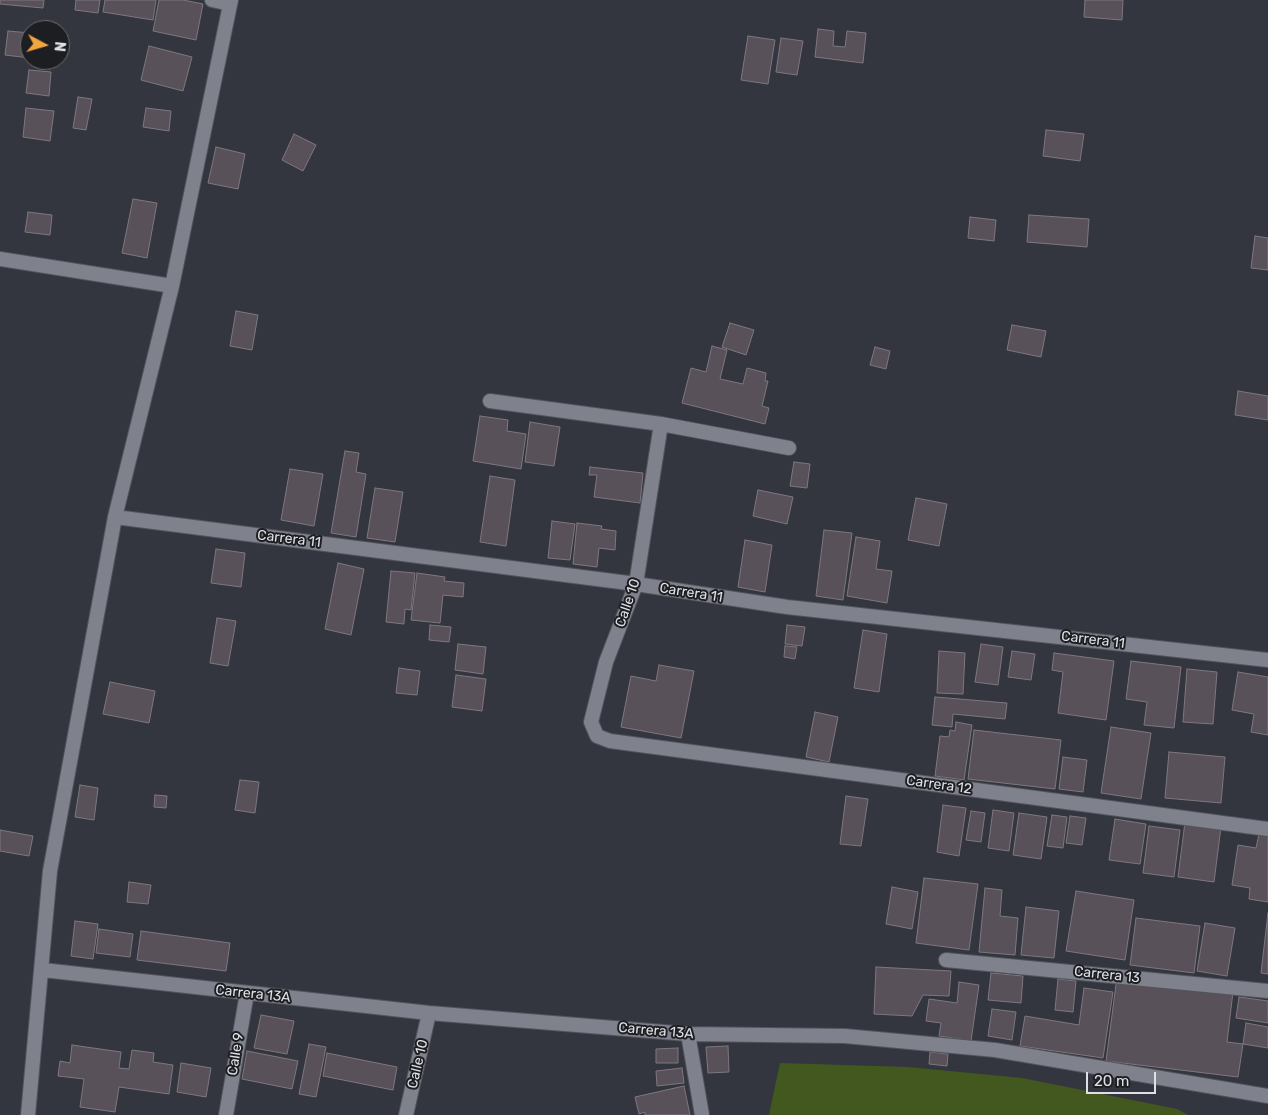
<!DOCTYPE html>
<style>
body{margin:0}
#map{position:relative;width:1268px;height:1115px;overflow:hidden;background:#34363f;font-family:Rubik,sans-serif}
canvas{display:block}
.north{position:absolute;left:20px;top:20px;width:50px;height:50px;box-sizing:border-box;background:#1d1e22;border:1px solid #6a6c70;border-radius:50%;rotate:96deg;font-size:14px;font-weight:700;line-height:20px;text-align:center;color:#dee0e5}
.north::after{content:'';display:block;margin:auto;width:18px;height:22px;background:#f0a63f;clip-path:polygon(50% 0,100% 100%,50% 72%,0 100%)}
.scale{position:absolute;left:1086px;top:1072px;width:70px;height:22px;box-sizing:border-box;border:2px solid #dee0e5;border-top:0;padding-left:6px;font-size:15px;line-height:18px;white-space:nowrap;color:#dee0e5;-webkit-text-stroke:4px #1d1e22;paint-order:stroke}
</style>
<div id="map">
<canvas width="1268" height="1115"></canvas>
<div class="north">N</div>
<div class="scale">20 m</div>
</div>
<script>
const ctx = document.querySelector('canvas').getContext('2d');
ctx.lineJoin = 'round';
function fillPath(path, color) { ctx.fillStyle = color; ctx.fill(path, 'evenodd'); }
const poly = rows => new Path2D(rows.map(r => 'M' + r).join(''));
function trace(path, color, width, dash) { ctx.strokeStyle = color; ctx.lineWidth = width; ctx.lineCap = dash ? 'butt' : 'round'; ctx.setLineDash(dash || []); ctx.stroke(path); }
function write(font, color, halo, rows, align = 'center') {
  ctx.font = font + ' Rubik,sans-serif'; ctx.lineWidth = 4; ctx.setLineDash([]); ctx.textBaseline = 'middle'; ctx.strokeStyle = halo; ctx.fillStyle = color; for (const [text, x, y, turn = 0] of rows) {
    ctx.save(); ctx.translate(x, y); ctx.rotate((+turn || 0) * Math.PI / 180); ctx.textAlign = isNaN(turn) ? turn : align; if (halo) ctx.strokeText(text, 0, 0); ctx.fillText(text, 0, 0); ctx.restore();
  }
}
const green = poly([
 [780,1063,908,1067,1022,1078,1177,1109,1188,1115,769,1115]
]);
const building = poly([
 [0,0,44,0,43,8,0,4,0,0],
 [76,0,100,0,98,13,75,10,76,0],
 [105,0,156,0,153,20,103,12,105,0],
 [159,0,183,0,203,4,196,40,153,31,159,0],
 [1085,0,1123,0,1122,20,1084,17,1085,0],
 [818,29,834,31,833,46,845,47,847,31,866,33,863,63,815,57,818,29],
 [8,31,30,33,30,58,5,55,8,31],
 [748,36,775,40,768,84,741,80,748,36],
 [781,38,803,41,797,75,776,72,781,38],
 [149,46,192,57,183,91,141,80,149,46],
 [29,70,51,72,49,96,26,93,29,70],
 [78,97,92,99,86,130,73,128,78,97],
 [26,108,54,111,50,141,23,137,26,108],
 [146,108,171,111,169,131,143,127,146,108],
 [1046,130,1084,134,1080,161,1043,156,1046,130],
 [294,134,316,145,303,171,282,160,294,134],
 [216,147,245,154,238,189,208,183,216,147],
 [133,199,157,203,147,258,122,253,133,199],
 [28,212,52,215,50,235,25,232,28,212],
 [1029,215,1089,219,1087,247,1027,242,1029,215],
 [970,217,996,220,994,241,968,238,970,217],
 [1255,236,1268,238,1268,270,1251,268,1255,236],
 [236,311,258,315,252,350,230,346,236,311],
 [730,323,754,330,746,355,722,347,730,323],
 [1012,325,1046,331,1041,357,1007,350,1012,325],
 [712,346,727,350,720,379,743,384,747,368,766,373,765,381,768,381,762,406,769,408,765,424,682,403,691,368,706,372,712,346],
 [875,347,890,351,886,369,870,365,875,347],
 [1238,391,1268,396,1268,420,1235,415,1238,391],
 [480,416,508,420,507,431,526,434,521,469,473,461,480,416],
 [530,422,560,427,554,466,525,462,530,422],
 [345,451,359,453,356,472,366,474,356,537,331,533,345,451],
 [794,462,810,464,807,488,790,486,794,462],
 [590,467,643,473,640,503,594,497,597,475,589,475,590,467],
 [290,469,323,474,314,526,281,520,290,469],
 [490,476,515,480,506,546,480,542,490,476],
 [375,488,403,492,395,542,367,538,375,488],
 [758,490,793,497,787,524,753,516,758,490],
 [916,498,947,504,939,546,908,540,916,498],
 [552,521,575,524,570,560,548,558,552,521],
 [577,523,602,526,601,529,616,531,615,550,599,548,597,567,573,564,577,523],
 [824,530,852,533,843,600,816,596,824,530],
 [856,537,880,541,876,569,892,571,887,603,847,596,856,537],
 [745,540,772,545,765,592,738,587,745,540],
 [216,549,245,553,241,587,211,583,216,549],
 [338,563,364,569,351,635,325,629,338,563],
 [391,571,415,573,411,610,405,609,404,624,386,622,391,571],
 [417,573,445,577,444,581,464,583,463,597,443,595,440,623,411,620,417,573],
 [217,618,236,621,228,666,210,663,217,618],
 [430,625,451,627,449,642,429,640,430,625],
 [787,625,805,627,802,646,785,644,787,625],
 [863,630,887,634,879,692,854,688,863,630],
 [458,644,486,647,483,674,455,670,458,644],
 [981,644,1003,647,998,685,975,682,981,644],
 [785,646,797,647,795,659,784,657,785,646],
 [939,651,965,653,963,694,937,693,939,651],
 [1012,651,1035,654,1031,680,1008,677,1012,651],
 [1054,653,1114,661,1106,720,1058,713,1063,672,1052,670,1054,653],
 [1131,661,1181,667,1174,728,1144,725,1147,702,1126,699,1131,661],
 [659,665,694,671,681,738,621,727,631,676,656,681,659,665],
 [399,668,420,671,417,695,396,693,399,668],
 [1187,669,1217,672,1213,724,1183,722,1187,669],
 [1238,672,1268,677,1268,735,1251,732,1254,714,1232,710,1238,672],
 [456,675,486,679,482,711,452,707,456,675],
 [110,682,155,691,149,723,103,714,110,682],
 [935,697,1007,703,1005,719,953,714,952,727,932,725,935,697],
 [815,712,838,717,829,762,806,757,815,712],
 [956,722,972,725,964,780,935,776,940,736,949,737,950,730,955,731,956,722],
 [1111,727,1151,733,1141,799,1101,793,1111,727],
 [974,730,1061,740,1055,789,968,779,974,730],
 [1169,752,1225,757,1221,803,1165,798,1169,752],
 [1063,757,1087,760,1083,792,1059,789,1063,757],
 [240,780,259,782,255,813,235,810,240,780],
 [80,785,98,788,94,820,75,817,80,785],
 [155,795,167,796,166,808,154,807,155,795],
 [846,796,868,799,861,846,840,844,846,796],
 [943,805,966,808,959,856,937,852,943,805],
 [993,810,1014,813,1009,851,988,848,993,810],
 [971,811,985,813,981,842,966,840,971,811],
 [1019,813,1047,817,1041,859,1013,855,1019,813],
 [1052,815,1067,817,1063,848,1047,846,1052,815],
 [1070,816,1086,818,1082,845,1066,843,1070,816],
 [1115,819,1146,824,1140,864,1109,860,1115,819],
 [1185,822,1221,827,1214,882,1178,877,1185,822],
 [1149,826,1180,830,1174,877,1143,873,1149,826],
 [0,830,33,836,29,856,0,851,0,830],
 [1259,834,1268,835,1268,902,1249,899,1250,888,1232,885,1238,845,1256,848,1259,834],
 [924,878,978,884,969,950,916,943,924,878],
 [129,882,151,885,148,904,127,902,129,882],
 [892,887,918,892,912,929,886,924,892,887],
 [985,888,1002,890,1000,916,1018,918,1015,955,979,952,985,888],
 [1076,891,1134,900,1125,960,1066,951,1076,891],
 [1026,907,1059,911,1054,958,1021,955,1026,907],
 [1268,913,1268,974,1261,973,1268,913],
 [1136,918,1200,926,1194,973,1130,965,1136,918],
 [75,921,98,924,93,959,71,956,75,921],
 [1205,923,1235,928,1227,976,1197,971,1205,923],
 [99,929,133,934,130,957,96,953,99,929],
 [141,931,230,943,226,971,137,960,141,931],
 [876,967,951,971,949,996,923,995,912,1016,874,1014,876,967],
 [991,973,1023,976,1021,1003,988,1000,991,973],
 [1117,977,1233,992,1227,1042,1243,1044,1238,1077,1106,1061,1117,977],
 [1058,979,1076,981,1073,1012,1055,1010,1058,979],
 [959,982,979,985,971,1041,939,1036,941,1023,926,1021,929,999,957,1003,959,982],
 [1084,988,1113,992,1103,1058,1020,1046,1025,1016,1079,1025,1084,988],
 [1239,997,1268,1001,1268,1023,1236,1018,1239,997],
 [992,1009,1016,1012,1012,1040,988,1036,992,1009],
 [261,1015,294,1021,287,1054,254,1048,261,1015],
 [1246,1023,1268,1027,1268,1048,1243,1044,1246,1023],
 [309,1044,326,1047,316,1097,299,1094,309,1044],
 [72,1045,121,1052,119,1068,129,1069,132,1050,154,1053,153,1062,173,1065,169,1094,119,1087,115,1112,80,1107,84,1079,58,1076,60,1061,70,1063,72,1045],
 [728,1046,729,1072,708,1073,706,1047,728,1046],
 [678,1048,678,1063,656,1063,656,1049,678,1048],
 [247,1051,298,1061,292,1089,242,1079,247,1051],
 [930,1052,948,1054,947,1066,929,1064,930,1052],
 [327,1053,397,1067,393,1090,323,1076,327,1053],
 [181,1063,211,1068,206,1097,177,1092,181,1063],
 [682,1068,684,1083,657,1086,656,1071,682,1068],
 [684,1086,690,1115,645,1115,645,1112,639,1114,635,1097,684,1086]
]);
const minor = poly([
 [212,0,230,4],
 [0,259,172,286],
 [490,401,661,424,789,448],
 [661,424,636,584,606,662,591,722,597,736,610,741,1268,829],
 [115,517,636,584,787,607,1268,660],
 [946,960,1268,991],
 [43,970,429,1013,688,1034,845,1036,995,1050,1268,1096],
 [688,1034,702,1115],
 [28,1115,50,871,115,517,172,286,231,0],
 [226,1115,247,993],
 [406,1115,429,1013]
]);
const streetNames = [
 ["Carrera 11",289,539,7],
 ["Carrera 11",691,593,9],
 ["Calle 10",628,603,-71],
 ["Carrera 11",1093,640,7],
 ["Carrera 12",939,785,8],
 ["Carrera 13",1107,975,6],
 ["Carrera 13A",253,994,6],
 ["Carrera 13A",656,1031,5],
 ["Calle 9",236,1054,-81],
 ["Calle 10",418,1064,-77]
];
fillPath(green, '#42581f');
fillPath(building, '#58515a');
trace(building, '#7e7780', 1);
trace(minor, '#52545b', 16);
trace(minor, '#7f818c', 14);
write('14px', '#dee0e5', '#1d1e22', streetNames);
</script>
